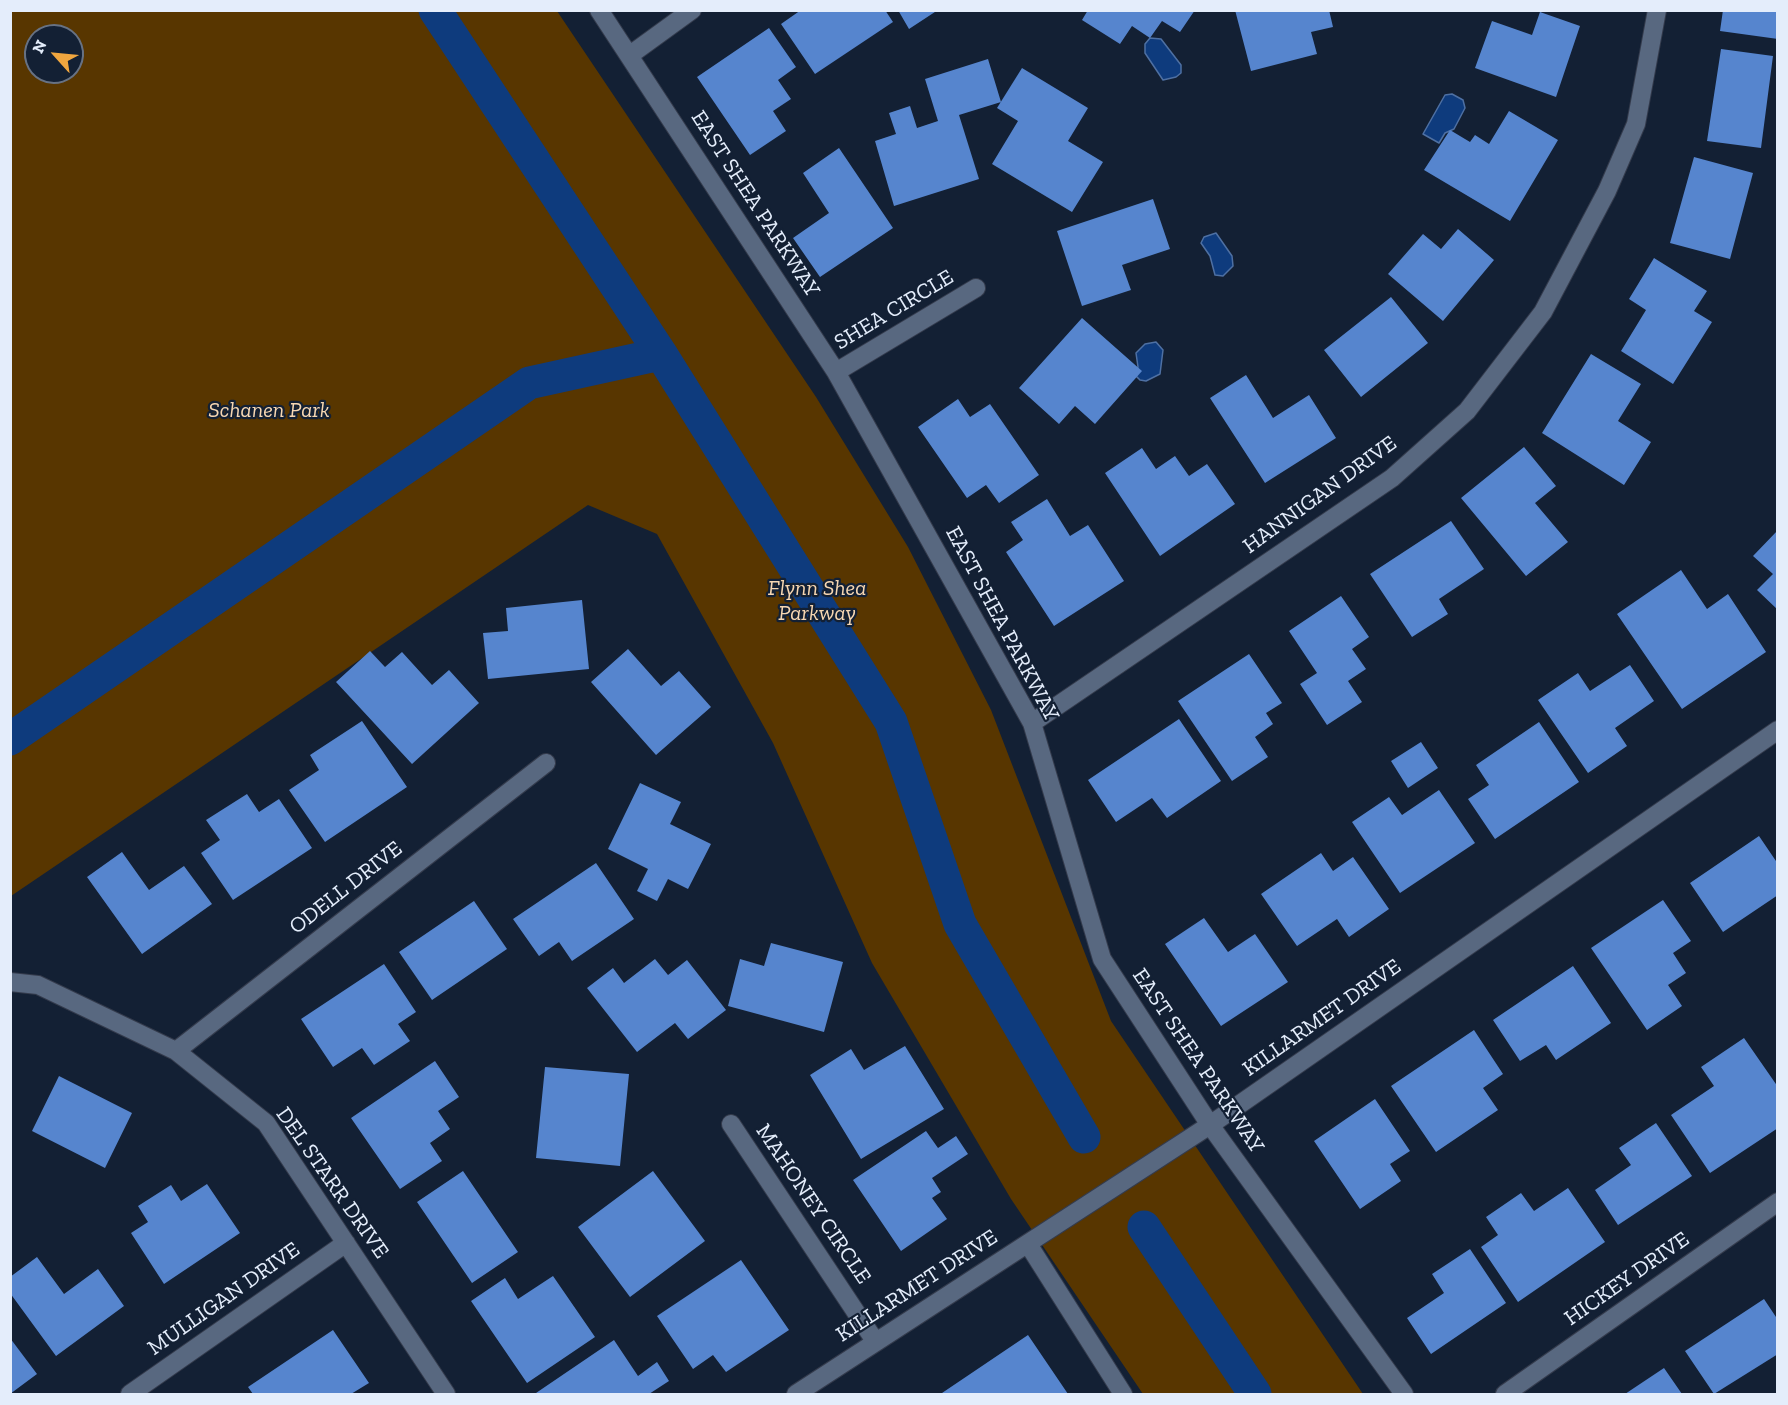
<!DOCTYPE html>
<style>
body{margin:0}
#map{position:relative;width:1788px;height:1405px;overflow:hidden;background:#132034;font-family:"Zilla Slab",serif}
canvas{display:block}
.frame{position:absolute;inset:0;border:12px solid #e4edfb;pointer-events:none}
.north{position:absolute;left:24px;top:24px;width:60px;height:60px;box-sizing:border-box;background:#132034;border:2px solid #677284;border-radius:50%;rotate:297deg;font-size:16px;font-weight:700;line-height:24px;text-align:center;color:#e4edfb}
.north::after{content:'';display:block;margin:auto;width:21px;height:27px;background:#f0a63f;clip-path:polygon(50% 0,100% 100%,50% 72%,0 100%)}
</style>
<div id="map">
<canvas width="1788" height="1405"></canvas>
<div class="frame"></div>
<div class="north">N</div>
</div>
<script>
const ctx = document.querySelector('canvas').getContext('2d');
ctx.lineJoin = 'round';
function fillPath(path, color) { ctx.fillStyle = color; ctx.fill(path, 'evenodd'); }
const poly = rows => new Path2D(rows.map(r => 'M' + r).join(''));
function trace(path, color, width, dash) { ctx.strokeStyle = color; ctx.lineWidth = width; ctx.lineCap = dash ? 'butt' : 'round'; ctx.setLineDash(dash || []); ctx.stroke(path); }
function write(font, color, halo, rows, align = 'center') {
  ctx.font = font + ' "Zilla Slab",serif'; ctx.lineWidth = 4.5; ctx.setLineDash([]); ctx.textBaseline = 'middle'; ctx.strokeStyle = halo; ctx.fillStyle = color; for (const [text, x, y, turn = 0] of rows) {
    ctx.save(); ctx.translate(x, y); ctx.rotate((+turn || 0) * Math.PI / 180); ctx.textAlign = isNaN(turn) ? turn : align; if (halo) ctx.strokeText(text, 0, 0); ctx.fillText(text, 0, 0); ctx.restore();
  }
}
const green = poly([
 [11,11,557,11,816,397,908,547,991,710,1111,1021,1363,1394,1143,1394,1011,1199,872,963,773,743,657,534,588,505,11,896],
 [36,36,72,36,72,72,36,72]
]);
const water = poly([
 [1150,38,1161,39,1181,65,1181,73,1176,77,1163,80,1145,53,1145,44,1150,38],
 [1452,94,1463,100,1465,108,1454,129,1445,133,1439,143,1423,134,1445,95,1452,94],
 [1216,233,1232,256,1233,266,1223,276,1215,275,1210,256,1201,243,1204,237,1216,233],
 [1156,342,1163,350,1160,374,1146,381,1140,380,1135,375,1138,367,1136,353,1145,344,1156,342]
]);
const canal = poly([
 [435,10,661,354,891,722,960,924,1084,1137],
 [10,739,529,383,661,354],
 [1144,1227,1255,1394]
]);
const building = poly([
 [801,10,885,10,893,22,815,74,781,24],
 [898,10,938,10,909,29],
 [1088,10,1195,10,1180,32,1162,21,1150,38,1132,26,1120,44,1082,20],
 [1235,10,1329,10,1333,27,1311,32,1317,54,1251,71],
 [1723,10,1778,10,1778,39,1720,31],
 [1540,12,1580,26,1556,97,1475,68,1492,21,1532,35],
 [769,28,796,67,778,80,791,99,773,111,786,131,750,155,697,77],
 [1721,49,1773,56,1761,148,1707,141],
 [988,59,1001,102,959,115,979,179,894,206,875,141,896,134,889,113,910,106,917,128,938,121,925,79],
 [1022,68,1088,108,1068,141,1103,162,1072,212,992,164,1018,121,997,108],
 [1509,111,1558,140,1510,221,1424,170,1450,130,1470,142,1475,135,1489,144],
 [839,148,893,228,820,277,793,238,829,213,803,173],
 [1694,157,1753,173,1730,259,1670,243],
 [1153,199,1170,249,1122,265,1131,290,1082,306,1057,231],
 [1458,229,1494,260,1443,321,1388,274,1423,234,1441,249],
 [1654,258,1707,291,1694,311,1712,322,1673,384,1621,351,1646,310,1629,299],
 [1391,297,1428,343,1361,397,1324,350],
 [1082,318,1142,371,1095,424,1075,406,1059,424,1019,388],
 [1591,354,1641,384,1618,421,1651,442,1624,485,1542,433],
 [1246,375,1273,418,1309,395,1336,438,1265,483,1210,398],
 [958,399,970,417,990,404,1039,475,999,503,986,485,967,498,918,427],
 [1524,447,1556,486,1535,503,1568,542,1526,576,1461,498],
 [1142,448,1156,469,1175,456,1189,476,1207,464,1235,504,1160,556,1105,473],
 [1047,499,1070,536,1088,525,1124,581,1054,626,1006,552,1023,540,1011,522],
 [1451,521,1484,569,1439,599,1448,614,1412,637,1370,574],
 [1778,530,1778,610,1757,590,1773,574,1753,556],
 [1681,570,1707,609,1728,594,1766,652,1682,709,1617,614],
 [1341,596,1369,637,1352,649,1366,669,1348,681,1362,702,1327,725,1300,684,1317,673,1289,631],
 [582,600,589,669,488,679,483,633,508,631,506,608],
 [628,649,661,686,679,671,711,707,656,755,591,682],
 [370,651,385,667,402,652,432,685,449,670,479,703,412,764,336,682],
 [1249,654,1282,703,1266,713,1273,724,1255,737,1268,757,1232,781,1178,701],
 [1630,665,1654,701,1615,728,1627,746,1588,773,1538,700,1578,673,1590,691],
 [1179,719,1221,781,1167,818,1152,798,1116,822,1088,780],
 [362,721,407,787,325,842,289,790,319,770,310,755],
 [1539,722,1579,782,1495,839,1468,799,1489,785,1476,765],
 [1421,742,1438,768,1408,788,1391,761],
 [640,783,681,802,670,824,711,844,688,889,668,879,657,901,637,891,648,869,608,849],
 [1439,790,1475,843,1400,893,1352,822,1389,797,1402,815],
 [247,794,259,812,279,799,312,848,233,900,201,853,220,840,206,820],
 [1759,836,1778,864,1778,895,1723,932,1690,883],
 [122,852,149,890,184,866,212,904,142,954,87,877],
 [1321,853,1333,871,1353,857,1389,909,1349,937,1337,919,1297,946,1261,894],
 [596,863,634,919,572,961,559,942,539,956,513,919],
 [1663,900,1691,941,1673,953,1686,973,1668,985,1682,1006,1647,1030,1591,948],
 [474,901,507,949,432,1000,399,952],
 [1204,918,1228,952,1255,934,1288,982,1221,1026,1165,944],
 [771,943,843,962,824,1032,728,1006,740,959,764,966],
 [655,959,668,975,687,960,726,1010,688,1039,675,1023,637,1052,587,988,613,968,624,983],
 [384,964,416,1012,398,1024,410,1041,374,1065,362,1048,333,1067,301,1019],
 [1573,966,1611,1023,1556,1060,1546,1045,1520,1061,1493,1020],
 [1474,1030,1503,1074,1483,1088,1498,1110,1436,1152,1391,1086],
 [1744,1038,1778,1087,1778,1128,1710,1173,1671,1115,1714,1086,1701,1067],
 [905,1046,944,1109,861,1159,810,1075,851,1049,864,1070],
 [435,1061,459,1097,438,1111,450,1129,430,1143,442,1161,400,1189,351,1118],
 [545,1067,629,1074,620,1166,536,1158],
 [59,1076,132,1113,105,1168,32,1131],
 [1375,1099,1410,1151,1390,1164,1401,1181,1360,1209,1314,1141],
 [1656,1123,1692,1176,1618,1225,1595,1190,1631,1165,1619,1148],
 [926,1131,938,1148,956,1136,968,1154,932,1178,941,1192,932,1198,947,1219,901,1251,853,1180],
 [463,1171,518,1252,472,1283,417,1202],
 [653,1171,705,1241,630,1297,578,1227],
 [207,1184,240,1233,164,1284,131,1233,148,1222,138,1206,171,1185,181,1201],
 [1568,1188,1605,1242,1518,1302,1481,1247,1498,1235,1486,1217,1521,1193,1534,1211],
 [1470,1249,1506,1303,1431,1354,1407,1318,1444,1293,1432,1274],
 [37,1257,64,1294,98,1269,124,1306,56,1356,10,1293,10,1277],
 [741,1260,789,1330,726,1372,713,1355,693,1369,657,1316],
 [553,1276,595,1337,527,1383,471,1301,505,1278,518,1299],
 [1764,1299,1778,1320,1778,1354,1714,1394,1685,1351],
 [333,1330,369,1383,351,1394,253,1394,248,1387],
 [1028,1335,1068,1394,943,1394,942,1393],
 [10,1338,37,1374,10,1394],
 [614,1340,638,1376,657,1362,669,1381,649,1394,537,1394,536,1393],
 [1664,1368,1682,1394,1625,1394]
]);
const minor = poly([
 [599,10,836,372,1032,723,1102,959,1210,1125,1404,1394],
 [630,55,692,10],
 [836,372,976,288],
 [1032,723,1392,478,1467,411,1543,312,1607,191,1636,124,1657,10],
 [10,982,38,985,176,1051,266,1123,446,1394],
 [176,1051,546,763],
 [731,1124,875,1341],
 [1028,1244,1123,1394],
 [130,1394,346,1243],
 [796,1394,1210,1125,1778,730],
 [1505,1394,1778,1202]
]);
const streetNames = [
 ["EAST SHEA PARKWAY",755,204,57],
 ["SHEA CIRCLE",894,310,-31],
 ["HANNIGAN DRIVE",1320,495,-36],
 ["EAST SHEA PARKWAY",1002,624,62],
 ["ODELL DRIVE",346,888,-38],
 ["KILLARMET DRIVE",1322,1018,-35],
 ["EAST SHEA PARKWAY",1198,1061,56],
 ["DEL STARR DRIVE",332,1183,55],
 ["MAHONEY CIRCLE",813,1204,56],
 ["HICKEY DRIVE",1627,1279,-35],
 ["KILLARMET DRIVE",917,1286,-33],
 ["MULLIGAN DRIVE",224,1299,-35]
];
const parkNames = [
 ["Schanen Park",269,411],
 ["Flynn Shea",817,589],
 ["Parkway",817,614]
];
fillPath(green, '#583600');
fillPath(water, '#0e3b7d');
trace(water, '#4e70a3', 1.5);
trace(canal, '#0e3b7d', 33);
fillPath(building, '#5685ce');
trace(minor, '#343b4c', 20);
trace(minor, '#586880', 18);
write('22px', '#e4edfb', '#132034', streetNames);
write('italic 22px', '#f7d7b2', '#132034', parkNames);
</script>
